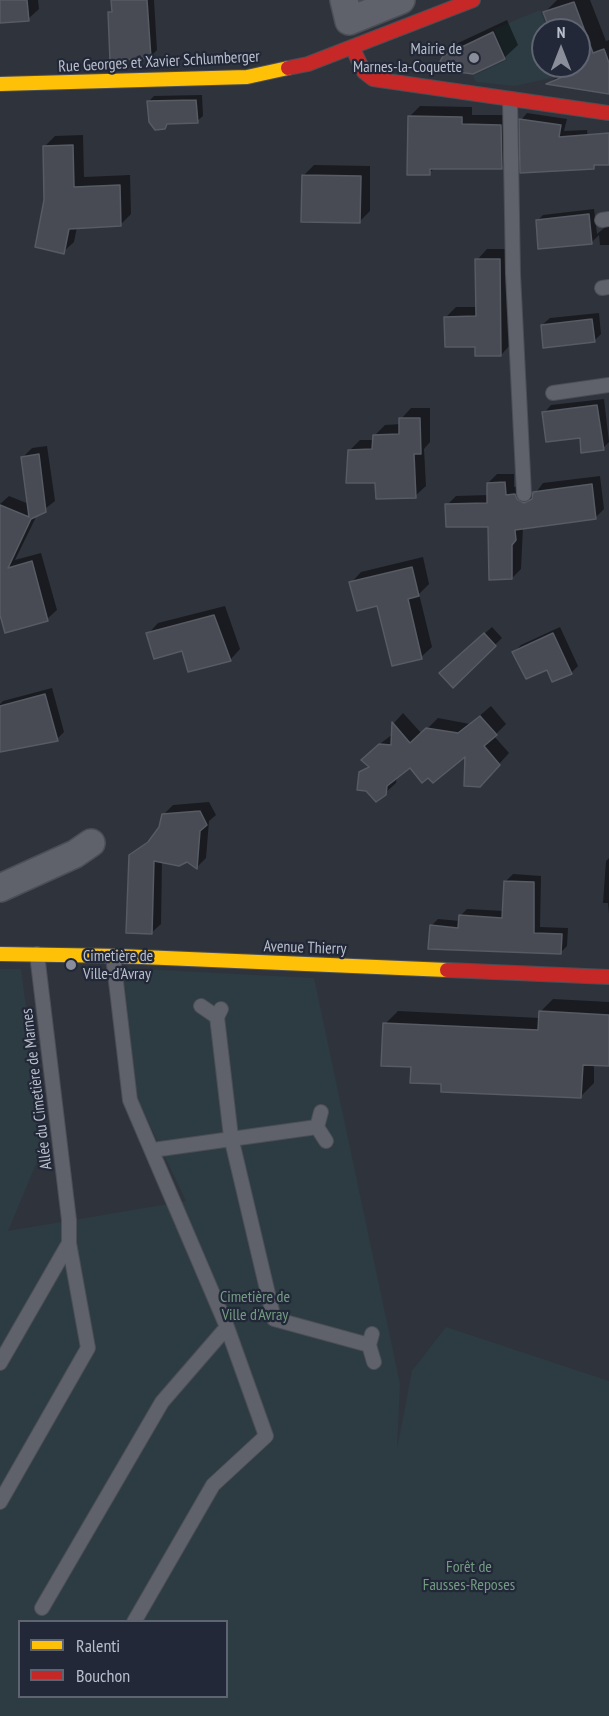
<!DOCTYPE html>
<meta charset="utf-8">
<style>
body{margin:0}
#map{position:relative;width:609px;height:1716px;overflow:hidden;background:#2f333c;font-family:"PT Sans Narrow",sans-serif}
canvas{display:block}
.legend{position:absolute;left:18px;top:1620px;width:210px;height:78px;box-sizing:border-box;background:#222838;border:2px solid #5f6473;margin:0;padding:8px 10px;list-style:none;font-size:18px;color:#babfcc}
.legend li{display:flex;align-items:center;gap:12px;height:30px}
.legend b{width:30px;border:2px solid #5f6473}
.north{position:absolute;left:531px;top:18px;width:60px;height:60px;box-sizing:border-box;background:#222838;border:2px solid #5f6473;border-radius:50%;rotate:0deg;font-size:16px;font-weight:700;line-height:24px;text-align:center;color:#babfcc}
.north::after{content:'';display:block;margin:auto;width:21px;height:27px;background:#898e9a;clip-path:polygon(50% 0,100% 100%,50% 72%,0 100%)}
</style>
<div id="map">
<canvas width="609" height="1716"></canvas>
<ul class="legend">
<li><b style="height:8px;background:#ffc107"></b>Ralenti</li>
<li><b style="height:8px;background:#c62828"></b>Bouchon</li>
</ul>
<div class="north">N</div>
</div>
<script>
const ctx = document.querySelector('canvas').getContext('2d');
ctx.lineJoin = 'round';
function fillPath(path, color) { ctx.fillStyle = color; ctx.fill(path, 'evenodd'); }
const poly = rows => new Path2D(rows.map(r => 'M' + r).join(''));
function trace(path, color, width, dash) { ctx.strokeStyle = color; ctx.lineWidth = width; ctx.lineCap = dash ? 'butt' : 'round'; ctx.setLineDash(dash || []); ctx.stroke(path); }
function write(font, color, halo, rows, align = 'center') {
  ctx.font = font + ' "PT Sans Narrow",sans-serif'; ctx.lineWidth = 4.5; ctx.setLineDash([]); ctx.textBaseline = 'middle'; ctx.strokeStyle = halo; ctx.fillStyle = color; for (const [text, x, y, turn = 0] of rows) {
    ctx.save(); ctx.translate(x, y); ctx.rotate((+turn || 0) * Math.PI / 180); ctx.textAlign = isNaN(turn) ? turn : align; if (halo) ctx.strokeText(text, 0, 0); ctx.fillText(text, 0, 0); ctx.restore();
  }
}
const green = poly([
 [540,10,548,30,543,30,543,66,561,66,564,75,515,86,476,82,473,76,507,60,494,29],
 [123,968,314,978,400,1384,397,1449,412,1371,446,1327,609,1381,609,1716,0,1716,0,969,21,969,44,1145,8,1231,186,1201,137,1098],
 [20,1622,226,1622,226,1696,20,1696]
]);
const shadow = poly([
 [0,0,38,0,39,9,28,19,0,22],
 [113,0,154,0,157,50,150,57,109,13,113,9],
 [557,0,590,0,606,41,609,40,609,94,549,83,567,69,566,66,579,66,579,30,552,30,545,12],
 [507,20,518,45,504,58,444,56,458,43],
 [202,95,203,116,197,121,169,122,164,127,149,101,154,96],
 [420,106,472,107,472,115,511,115,512,157,502,168,435,168,429,173,409,117],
 [527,113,567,119,564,131,587,130,590,162,521,120],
 [83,135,84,177,130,175,131,214,121,224,77,227,74,242,63,252,46,201,44,147,55,136],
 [314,165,370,166,370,211,359,222,303,176],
 [594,209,597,234,609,224,609,245,600,245,599,235,591,243,537,221,543,215],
 [487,249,509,249,511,344,501,355,477,346,446,317,456,307,477,307,477,260],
 [599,313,601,334,594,341,542,325,550,318],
 [604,399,609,442,603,448,544,413,551,405],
 [411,408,430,408,430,442,424,449,426,486,415,496,376,481,349,451,360,440,374,440,374,436,385,425,401,424,401,419],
 [47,446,55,501,37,515,15,560,41,553,57,610,47,619,0,611,0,504,9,496,29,504,23,457,32,448],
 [497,474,514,474,514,487,524,486,525,491,534,495,543,483,600,476,604,509,595,518,523,527,521,569,512,578,490,525,447,505,456,496,488,495,488,483],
 [423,557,429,584,419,594,432,647,421,657,378,604,351,583,361,572],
 [225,606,240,649,230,660,183,649,148,634,158,623],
 [492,627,502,638,453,685,448,666],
 [560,627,578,666,571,673,547,668,514,652,521,645],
 [52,688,64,732,57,739,0,722,0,704,3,701],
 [491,706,506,724,494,736,509,753,490,774,467,753,410,766,397,777,396,783,385,793,360,773,369,765,373,749,393,734,394,723,403,713,422,734,438,718,470,724],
 [209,802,216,815,209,821,206,858,197,867,187,860,162,861,161,924,151,933,130,855,154,837,163,815,173,805],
 [609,858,609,914,608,903,603,903,606,861],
 [513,874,541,876,540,927,568,928,567,946,560,953,431,926,438,919,460,921,460,916,467,909,504,911,506,881],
 [553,999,609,1002,609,1065,594,1064,594,1083,581,1096,443,1083,413,1066,385,1024,398,1011,540,1018,540,1012]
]);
const building = poly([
 [0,0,27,0,29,21,0,23,0,0],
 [111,0,147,0,151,58,110,61,108,12,112,12,111,0],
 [574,2,593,53,604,49,609,63,609,94,546,84,567,75,564,66,579,66,579,30,550,30,543,12,574,2],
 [493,32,505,59,473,74,436,69,443,56,493,32],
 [196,100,198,123,167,124,165,129,155,130,149,122,147,101,196,100],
 [408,116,462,117,462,124,501,125,502,169,430,169,430,175,407,175,408,116],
 [519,119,561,125,559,137,609,133,609,165,594,165,594,169,520,173,519,119],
 [73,145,74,187,120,185,121,226,69,229,64,254,35,247,44,200,43,146,73,145],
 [302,175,361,176,360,223,301,222,302,175],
 [589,214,592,244,538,249,536,220,589,214],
 [475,259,500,259,501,356,475,356,475,347,445,347,444,317,476,316,475,259],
 [592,319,595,342,543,348,541,325,592,319],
 [597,405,604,450,581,453,580,438,546,442,542,412,597,405],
 [399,418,420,418,421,454,414,454,416,498,376,499,375,483,346,483,348,450,372,449,373,435,399,434,399,418],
 [39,454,46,512,31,519,8,568,32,561,48,621,5,633,0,615,0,505,29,517,21,457,39,454],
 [505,482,506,495,515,494,517,499,524,503,532,499,533,492,592,484,596,519,515,530,516,540,512,545,512,579,489,580,488,527,446,527,445,504,487,503,487,483,505,482],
 [412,567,419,596,408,599,422,659,392,666,377,606,357,611,349,582,412,567],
 [214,615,231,661,188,672,182,651,154,659,146,633,214,615],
 [484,633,496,646,453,688,439,673,484,633],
 [553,633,572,674,552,682,547,670,526,679,512,652,553,633],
 [45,694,58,741,0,752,0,706,45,694],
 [480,716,497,735,484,746,500,765,480,787,464,786,465,757,433,783,428,778,422,783,410,768,387,786,386,795,376,802,366,791,357,790,359,772,369,767,361,760,379,744,391,745,392,722,410,743,426,728,458,733,480,716],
 [200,811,207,825,200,831,197,869,187,862,179,866,154,861,152,934,126,933,129,855,148,842,159,827,162,814,200,811],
 [504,881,534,882,534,933,562,934,561,954,428,949,430,925,458,928,459,915,502,918,504,881],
 [539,1011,609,1015,609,1066,583,1065,581,1098,441,1092,441,1084,410,1083,411,1067,381,1066,383,1023,538,1030,539,1011]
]);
const lane = poly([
 [510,99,513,274,524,494],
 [602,220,609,219],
 [602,288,609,287],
 [553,393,609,385],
 [113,956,130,1100,227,1327,266,1436,213,1485,134,1622],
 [201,1006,217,1017,221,1009],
 [217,1017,231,1137,274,1319,369,1345],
 [321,1112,317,1127,326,1141],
 [153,1150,317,1127],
 [372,1334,369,1345,374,1362],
 [0,1363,69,1243,69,1220,37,954],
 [0,1502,88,1348,69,1243],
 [42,1608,162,1402,227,1327]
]);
const street = poly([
 [344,0,349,21,401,0],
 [0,888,75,854,91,843]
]);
const slow = poly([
 [0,84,247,77,288,68],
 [0,954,118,956,447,970]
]);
const jam = poly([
 [353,49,364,72,373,79,609,113],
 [288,68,308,64,473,0],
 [447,970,609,977]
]);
const markers = [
 [474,58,6,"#898e9a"],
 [71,965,6,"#898e9a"]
];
const poiNames = [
 ["Mairie de",462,49],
 ["Marnes-la-Coquette",462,67],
 ["Cimetière de",83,956,"left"],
 ["Ville-d'Avray",83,974,"left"]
];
const streetNames = [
 ["Rue Georges et Xavier Schlumberger",159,62,-3],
 ["Avenue Thierry",305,948,2],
 ["Allée du Cimetière de Marnes",37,1089,-97]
];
const parkNames = [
 ["Cimetière de",255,1297],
 ["Ville d'Avray",255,1315],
 ["Forêt de",469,1567],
 ["Fausses-Reposes",469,1585]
];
fillPath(green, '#2c3c42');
fillPath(shadow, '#0007');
fillPath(building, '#484b53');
trace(building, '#575b64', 1.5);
trace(lane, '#4b4e55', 16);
trace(street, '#4b4e55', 30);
trace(slow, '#4b4e55', 16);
trace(jam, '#4b4e55', 16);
trace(lane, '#5f626a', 14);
trace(street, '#5f626a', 27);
trace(slow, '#ffc107', 14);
trace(jam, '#c62828', 14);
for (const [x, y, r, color] of markers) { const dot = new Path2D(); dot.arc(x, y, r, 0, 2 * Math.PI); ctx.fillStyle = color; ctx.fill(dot); trace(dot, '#222838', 2); }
write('16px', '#babfcc', '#222838', poiNames, 'right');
write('16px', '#babfcc', '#222838', streetNames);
write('16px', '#739b82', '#222838', parkNames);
</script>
